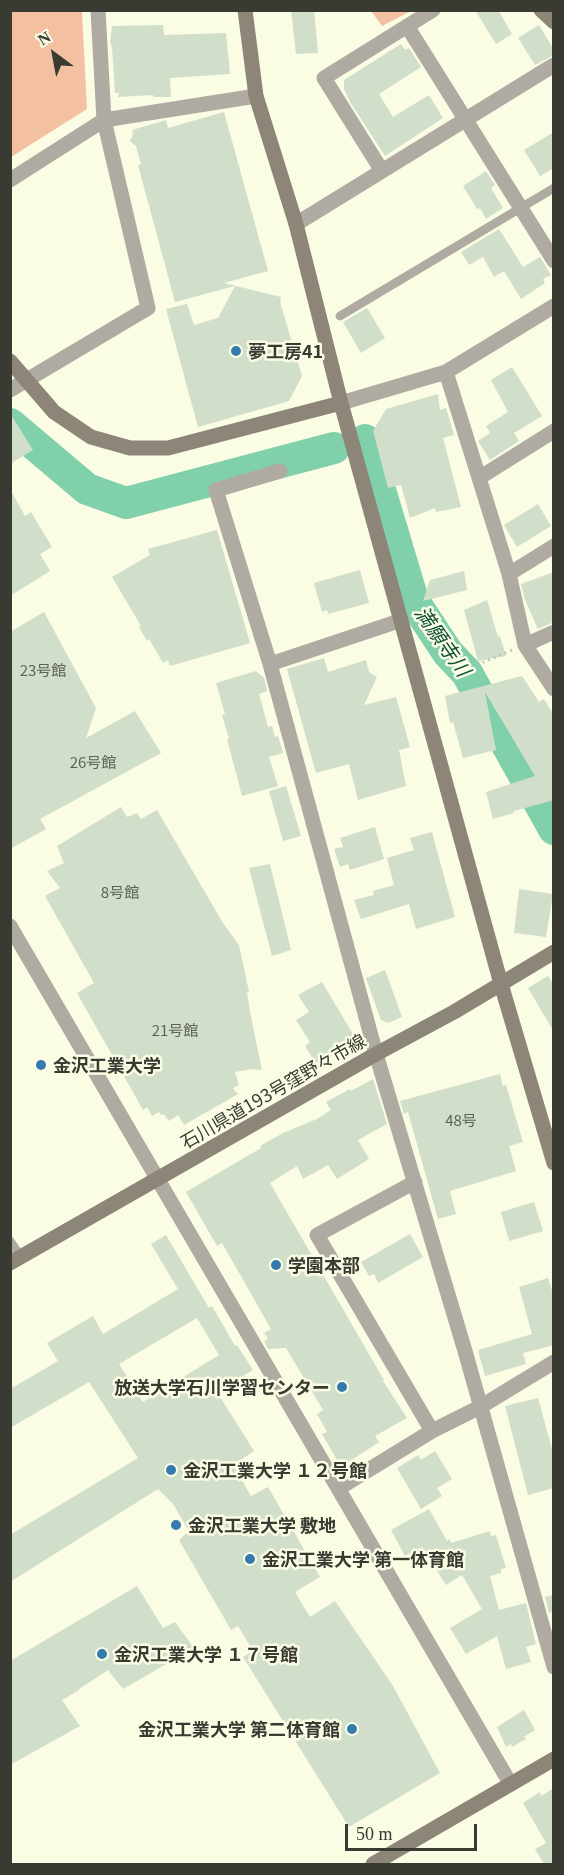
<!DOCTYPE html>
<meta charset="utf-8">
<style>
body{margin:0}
#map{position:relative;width:564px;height:1875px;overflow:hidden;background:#fbfce4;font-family:Georgia,serif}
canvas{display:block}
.frame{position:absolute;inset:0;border:12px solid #393a31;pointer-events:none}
.north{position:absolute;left:24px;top:24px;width:60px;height:60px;-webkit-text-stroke:4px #fbfce4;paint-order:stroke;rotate:328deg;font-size:16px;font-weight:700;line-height:24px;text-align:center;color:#393a31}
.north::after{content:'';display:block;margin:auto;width:21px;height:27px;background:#393a31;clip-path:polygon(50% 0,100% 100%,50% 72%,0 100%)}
.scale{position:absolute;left:345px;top:1824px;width:132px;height:27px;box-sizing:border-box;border:3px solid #393a31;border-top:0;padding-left:8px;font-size:18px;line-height:21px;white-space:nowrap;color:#393a31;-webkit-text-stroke:4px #fbfce4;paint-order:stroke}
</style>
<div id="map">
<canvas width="564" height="1875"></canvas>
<div class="frame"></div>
<div class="north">N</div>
<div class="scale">50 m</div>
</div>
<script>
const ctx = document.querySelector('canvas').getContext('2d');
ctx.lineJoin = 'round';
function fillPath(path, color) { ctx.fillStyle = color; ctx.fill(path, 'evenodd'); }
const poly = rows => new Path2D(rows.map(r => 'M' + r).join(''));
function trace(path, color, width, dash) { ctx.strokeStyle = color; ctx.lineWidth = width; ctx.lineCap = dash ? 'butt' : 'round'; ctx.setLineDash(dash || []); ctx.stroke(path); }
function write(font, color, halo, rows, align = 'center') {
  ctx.font = font + ' Georgia,"Noto Sans JP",serif'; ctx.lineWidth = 5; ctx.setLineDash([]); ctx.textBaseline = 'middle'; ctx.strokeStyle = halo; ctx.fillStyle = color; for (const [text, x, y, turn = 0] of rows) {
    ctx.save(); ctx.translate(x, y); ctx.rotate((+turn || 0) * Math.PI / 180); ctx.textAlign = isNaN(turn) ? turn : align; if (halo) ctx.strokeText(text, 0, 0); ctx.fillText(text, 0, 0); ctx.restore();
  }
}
const green = poly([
 [11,10,82,11,87,109,11,157],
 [371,11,411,11,382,26]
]);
const river = poly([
 [10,424,87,489,126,503,334,448],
 [365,440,413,600,448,653,467,673,554,829]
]);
const building = poly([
 [291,10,314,10,318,53,296,54],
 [475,10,498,10,512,34,496,44],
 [163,25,164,35,226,33,230,74,170,78,171,97,153,97,153,95,118,97,119,93,115,93,112,47,110,42,112,26],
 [539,25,554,50,554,55,535,65,518,38],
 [401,44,405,50,409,48,421,67,379,94,393,117,429,95,443,118,385,156,350,102,344,89,344,80],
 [224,112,268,271,224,283,281,297,280,302,302,376,289,401,198,427,166,309,187,304,194,325,218,318,235,286,175,302,138,165,141,164,136,146,130,141,133,134,132,130,166,120,168,128],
 [554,132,554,168,540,176,524,150],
 [486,171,495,185,491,188,503,208,486,219,480,208,477,209,463,186],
 [499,229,523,267,540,257,551,275,543,279,545,283,521,299,504,271,494,277,483,257,469,265,461,252],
 [367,308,385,338,361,353,343,322],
 [512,367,542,416,514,433,519,441,490,460,478,441,490,433,486,426,508,412,491,380],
 [438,394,440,410,446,408,454,435,443,438,461,507,436,512,435,508,410,518,401,485,388,488,373,431,386,409],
 [10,413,33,450,10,464],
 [10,489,25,516,31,512,52,547,40,554,50,571,10,596],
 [538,504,551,526,517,547,504,525],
 [217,530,250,643,170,666,168,660,163,663,149,639,147,641,139,627,141,626,112,577,150,555,148,549],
 [360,570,369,603,328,614,327,610,322,612,314,583],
 [464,571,467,590,423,601,430,580],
 [554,572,554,622,538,629,525,600,521,584],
 [487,600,498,637,500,636,506,656,478,661,464,610],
 [44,612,96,708,86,738,135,711,161,753,40,819,46,829,10,849,10,632],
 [324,658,328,672,366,660,369,672,377,677,364,705,396,697,410,747,399,750,406,786,358,800,349,764,316,773,287,669],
 [256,671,264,678,267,691,259,694,268,727,272,726,275,737,278,736,283,753,269,757,278,786,242,796,227,739,229,739,222,715,225,714,216,683],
 [522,676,539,702,544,699,554,715,554,800,514,811,514,813,493,819,486,792,535,776,485,692,496,750,463,758,453,722,450,723,445,696],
 [286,786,301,836,283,841,269,791],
 [121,807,127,817,137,813,141,819,157,810,223,923,239,945,249,992,247,993,251,1017,262,1070,252,1069,235,1072,239,1085,233,1088,238,1094,184,1125,178,1115,169,1121,164,1114,161,1115,159,1112,152,1116,147,1107,143,1110,77,993,94,983,45,896,60,888,47,871,64,863,57,846],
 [375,827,384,859,350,870,348,864,340,867,334,849,343,847,340,838],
 [432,832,455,917,416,929,409,904,361,919,354,900,374,895,373,891,394,885,387,858,414,850,410,838],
 [270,864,291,950,272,956,249,868],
 [519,889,553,894,546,937,514,933],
 [385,970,402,1017,388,1023,381,1020,366,978],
 [548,976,554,985,554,1032,528,988],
 [322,982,357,1041,317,1065,305,1046,310,1042,296,1020,309,1012,298,995],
 [500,1074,503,1086,506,1085,523,1142,509,1146,516,1171,450,1191,456,1214,438,1219,408,1112,404,1114,400,1101],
 [373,1079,387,1124,358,1140,369,1159,337,1179,328,1165,303,1179,297,1166,270,1183,384,1380,383,1381,407,1418,375,1436,379,1442,341,1467,322,1434,327,1432,317,1414,323,1410,286,1348,268,1349,264,1341,268,1339,264,1333,271,1329,222,1243,217,1246,186,1192,261,1148,260,1146,283,1133,317,1119,331,1110,326,1102,350,1089,351,1091],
 [534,1202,543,1231,509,1241,501,1212],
 [410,1234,423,1257,378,1283,374,1274,369,1276,361,1262],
 [166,1235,209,1308,212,1306,235,1346,237,1345,253,1370,217,1392,254,1451,233,1465,251,1496,268,1487,320,1577,295,1592,310,1617,335,1601,393,1686,440,1773,349,1827,243,1657,253,1651,238,1626,231,1630,179,1540,189,1531,173,1504,158,1489,10,1582,10,1535,138,1458,89,1382,10,1428,10,1389,58,1361,47,1343,93,1316,103,1334,178,1289,151,1244],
 [197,1318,219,1355,143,1402,119,1364],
 [548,1278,554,1297,554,1345,523,1353,526,1364,485,1376,478,1350,532,1334,519,1287],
 [538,1398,554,1456,554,1488,528,1495,505,1406],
 [435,1451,452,1479,437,1488,442,1496,421,1509,397,1468,418,1455,421,1460],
 [429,1509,447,1541,449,1539,451,1543,490,1531,491,1536,496,1535,506,1568,501,1569,501,1573,490,1576,499,1610,526,1603,536,1644,526,1647,531,1662,506,1669,497,1636,466,1654,450,1628,482,1609,462,1575,446,1585,422,1547,405,1556,391,1530],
 [137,1586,163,1628,175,1622,194,1648,123,1689,108,1670,79,1689,79,1690,62,1700,80,1726,10,1765,10,1661],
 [554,1595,554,1611,549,1613,545,1597],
 [524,1710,535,1730,524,1737,526,1739,512,1747,511,1744,506,1747,497,1727],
 [554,1788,554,1864,544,1864,535,1849,546,1843,523,1803,540,1792,541,1796]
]);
const path = poly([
 [421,631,439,625,472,667,512,650]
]);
const lane = poly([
 [340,316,554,188],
 [10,1241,21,1257]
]);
const street = poly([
 [407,26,554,261],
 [382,171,324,78,433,10],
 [10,180,104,120,256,96],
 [296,224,554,65],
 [446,372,509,574,525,645,554,689],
 [10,390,148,308,104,120,98,10],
 [341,403,446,372,554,306],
 [479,478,554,431],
 [509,574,554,546],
 [402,620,270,664,376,1054,465,1351,554,1667],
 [525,645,554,632],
 [270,664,216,490,280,471],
 [10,926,510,1783],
 [415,1182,317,1235,432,1431],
 [339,1488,432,1431,480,1407,554,1362]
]);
const secondary = poly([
 [245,10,256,96,296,224,341,403,501,984,554,1163],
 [541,10,554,22],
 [10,361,54,412,91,437,130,448,168,448,341,403],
 [10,1263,376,1054,454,1012,554,952],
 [373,1864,554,1759]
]);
const markers = [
 [236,351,6,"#357aaf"],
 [41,1065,6,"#357aaf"],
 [276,1265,6,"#357aaf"],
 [342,1387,6,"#357aaf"],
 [171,1470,6,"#357aaf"],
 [176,1525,6,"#357aaf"],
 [250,1559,6,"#357aaf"],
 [102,1654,6,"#357aaf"],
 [352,1729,6,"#357aaf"]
];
const numberNames = [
 ["23号館",43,670],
 ["26号館",93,762],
 ["8号館",120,892],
 ["21号館",175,1030],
 ["48号",461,1120]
];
const poiNames = [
 ["夢工房41",248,351],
 ["金沢工業大学",53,1065],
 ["学園本部",288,1265],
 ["放送大学石川学習センター",330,1387,"right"],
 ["金沢工業大学 １２号館",183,1470],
 ["金沢工業大学 敷地",188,1525],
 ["金沢工業大学 第一体育館",262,1559],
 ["金沢工業大学 １７号館",114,1654],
 ["金沢工業大学 第二体育館",340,1729,"right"]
];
const streetNames = [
 ["石川県道193号窪野々市線",273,1091,-30]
];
const waterNames = [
 ["満願寺川",443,641,55]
];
fillPath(green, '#f3c1a1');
trace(river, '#80d0ab', 32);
fillPath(building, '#d0deca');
trace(path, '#bcbdaa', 3, [1.5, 4.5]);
trace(lane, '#b0aba2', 9);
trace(street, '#b0aba2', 15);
trace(secondary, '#8c8578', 15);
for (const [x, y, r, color] of markers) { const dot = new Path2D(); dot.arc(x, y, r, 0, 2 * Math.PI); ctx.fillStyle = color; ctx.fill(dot); trace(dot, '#fbfce4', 2); }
write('15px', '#5f6357', null, numberNames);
write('bold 18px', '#393a31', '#fbfce4', poiNames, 'left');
write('18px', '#393a31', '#fbfce4', streetNames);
write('italic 20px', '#0d4e36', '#fbfce4', waterNames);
</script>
